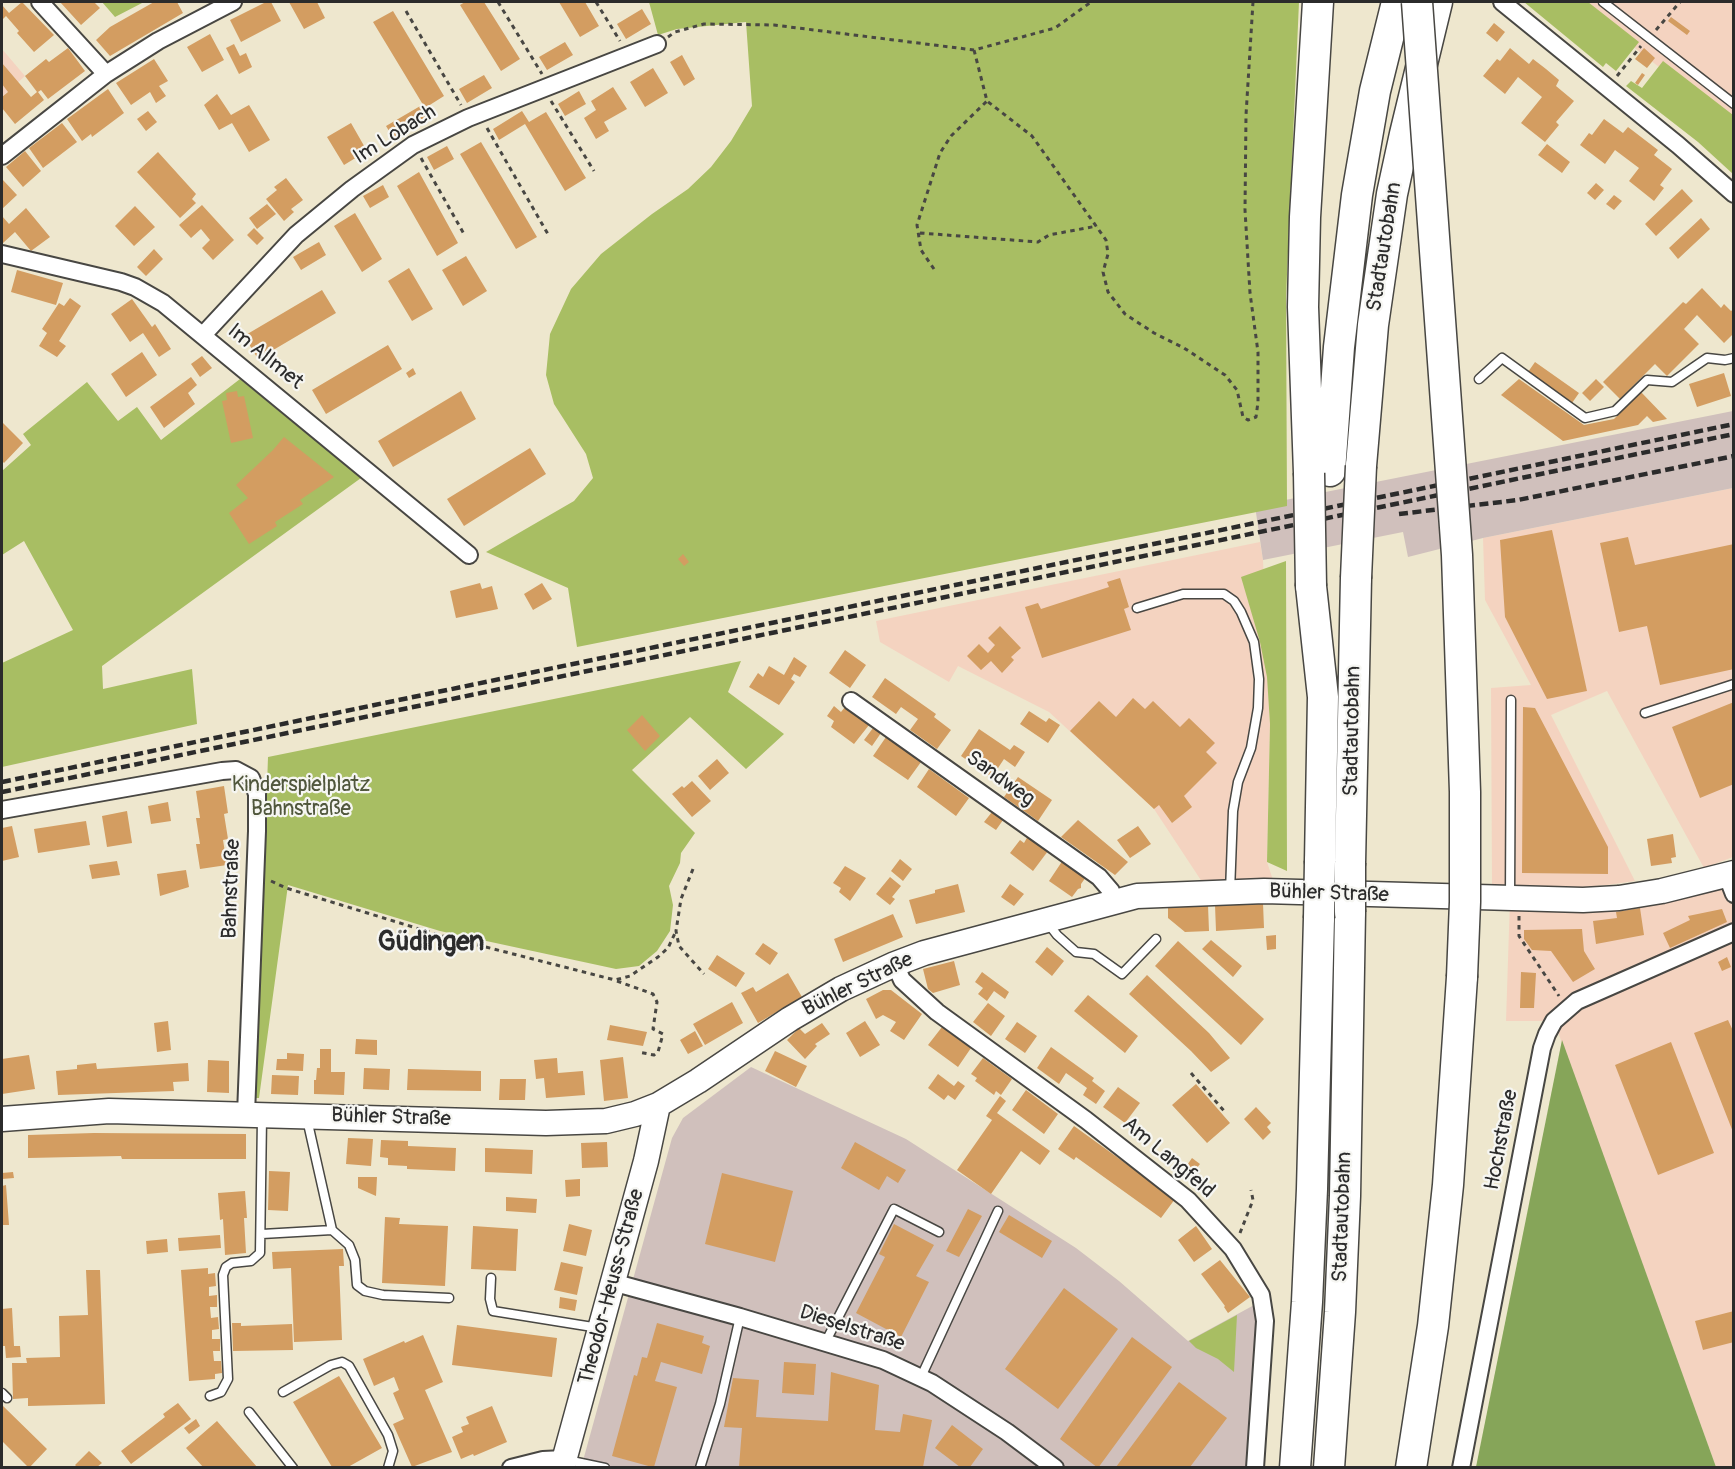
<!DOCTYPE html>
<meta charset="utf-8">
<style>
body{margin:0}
#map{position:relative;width:1735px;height:1469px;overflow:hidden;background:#eee7ce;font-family:Pangolin,sans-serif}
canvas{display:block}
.frame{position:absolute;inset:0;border:3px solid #2b2b2b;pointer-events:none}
</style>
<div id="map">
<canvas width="1735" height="1469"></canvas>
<div class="frame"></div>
</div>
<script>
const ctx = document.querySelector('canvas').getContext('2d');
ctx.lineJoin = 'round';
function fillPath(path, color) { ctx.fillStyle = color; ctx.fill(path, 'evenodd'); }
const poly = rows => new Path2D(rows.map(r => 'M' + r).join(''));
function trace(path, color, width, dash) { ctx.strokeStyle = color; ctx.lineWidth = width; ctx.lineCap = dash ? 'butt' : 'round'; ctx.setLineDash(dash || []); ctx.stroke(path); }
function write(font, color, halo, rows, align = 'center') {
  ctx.font = font + ' Pangolin,sans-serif'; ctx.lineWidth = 4.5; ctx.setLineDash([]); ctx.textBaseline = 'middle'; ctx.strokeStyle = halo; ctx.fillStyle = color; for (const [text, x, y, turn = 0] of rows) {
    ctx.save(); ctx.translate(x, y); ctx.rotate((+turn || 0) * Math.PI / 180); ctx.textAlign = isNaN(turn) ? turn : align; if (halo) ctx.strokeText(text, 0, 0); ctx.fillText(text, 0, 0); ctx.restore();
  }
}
const built = poly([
 [1576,2,1733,2,1733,125],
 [2,49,25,76,2,97],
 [1733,488,1733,857,1704,868,1607,691,1551,715,1635,881,1607,885,1570,888,1492,887,1491,688,1531,685,1485,600,1483,538],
 [1260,542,1263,560,1270,724,1267,862,1278,895,1212,897,1154,809,1049,712,958,666,949,682,880,642,876,621],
 [1733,873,1733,1467,1716,1467,1554,1021,1506,1021,1510,899]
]);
const industrial = poly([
 [1733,411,1733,488,1483,538,1408,557,1403,532,1263,560,1255,506],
 [751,1067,906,1139,1076,1248,1119,1281,1188,1341,1256,1304,1258,1305,1250,1467,581,1468,672,1138,683,1118]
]);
const green = poly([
 [102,2,144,2,115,17],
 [649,2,1299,2,1286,297,1287,506,577,647,568,588,486,552,574,501,593,478,586,454,554,404,546,375,550,334,571,289,601,254,652,214,688,189,711,167,731,141,752,106,746,22,677,29,658,35],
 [1524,2,1588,2,1639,42,1616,71,1606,63,1603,67],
 [1663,61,1733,115,1733,174,1698,142,1626,86,1631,81,1642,88],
 [240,379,361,478,102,666,103,689,192,669,197,724,2,767,2,663,73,630,24,541,2,555,2,471,31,445,23,434,87,382,118,421,137,407,161,440],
 [1286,561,1287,871,1267,862,1270,724,1267,677,1260,642,1241,577],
 [741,661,728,692,784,734,746,769,690,717,632,770,695,833,681,853,680,863,669,886,673,905,670,931,657,951,639,966,616,969,440,931,288,885,259,1098,256,1098,268,757],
 [1237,1315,1234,1372,1218,1359,1196,1348,1189,1341]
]);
const forest = poly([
 [1562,1040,1579,1087,1716,1467,1476,1467]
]);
const building = poly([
 [22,2,54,35,34,52,17,33,19,31,6,16,2,20,2,5,9,13],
 [60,2,94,2,100,8,81,25],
 [154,2,177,2,183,13,110,56,96,40,110,27],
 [266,2,271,2,281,21,241,42,230,20],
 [289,2,317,2,325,18,304,29],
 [465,2,484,2,520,59,501,71,460,5],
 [559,2,585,2,599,26,580,37],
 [642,9,651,24,626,39,617,24],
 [393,11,444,96,425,108,373,22],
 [1671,17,1690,31,1687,35,1668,21],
 [1494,23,1505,32,1497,42,1486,33],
 [210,34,224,60,202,72,187,47],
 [565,42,573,55,547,70,539,57],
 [234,44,240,56,246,53,252,67,239,74,226,48],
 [68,48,85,71,48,99,41,90,38,92,44,100,15,124,2,108,2,97,8,92,2,84,2,63,31,97,37,92,25,76,46,59,49,62],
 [1510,48,1529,64,1533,59,1546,69,1559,80,1556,86,1574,101,1556,122,1559,125,1545,142,1521,123,1542,97,1518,77,1505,94,1483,76,1497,59,1500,61],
 [1644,48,1655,58,1647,68,1635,59],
 [682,55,695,79,684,86,670,62],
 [154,59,168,81,159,86,166,96,156,103,150,92,131,105,116,83],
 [653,68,668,93,645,107,630,82],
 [1642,73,1645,75,1638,85,1635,83],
 [484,75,492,88,467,103,459,89],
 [613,87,627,109,604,122,609,131,596,139,584,118,596,110,591,101],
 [108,89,124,113,92,137,91,134,82,141,67,119],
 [579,91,586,104,565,116,558,104],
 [217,94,231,115,249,105,270,140,249,152,232,123,219,130,204,105],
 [422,105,430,118,394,139,386,126],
 [148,111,157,122,146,131,137,119],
 [522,111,529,122,546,112,586,178,565,191,525,124,499,140,493,129],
 [1604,119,1623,133,1628,127,1658,150,1654,155,1672,169,1660,185,1664,188,1654,201,1629,181,1639,168,1615,150,1605,164,1580,145,1589,133,1592,135],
 [62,123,77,142,43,168,29,148],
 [351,123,367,151,344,165,327,137],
 [481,142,537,237,516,249,460,154],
 [1547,144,1570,162,1562,173,1538,155],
 [447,146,454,159,434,170,427,157],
 [25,151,41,171,23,187,6,167],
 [158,152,196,194,192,199,196,203,180,218,137,172],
 [419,172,458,243,437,256,397,186],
 [286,178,303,200,291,209,294,212,284,221,266,199,277,190,274,187],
 [2,179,17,195,2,209],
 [1596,183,1604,190,1595,200,1587,193],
 [383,185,389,197,370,208,363,196],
 [1682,189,1693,201,1656,236,1645,224],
 [1614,195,1622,201,1614,210,1606,204],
 [267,204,276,214,257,229,249,218],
 [202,205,234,240,213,260,202,248,210,240,201,229,191,238,179,225],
 [135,206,155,227,134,246,115,226],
 [26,208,50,237,31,251,15,232,3,243,2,242,2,216,9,224],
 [355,213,382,259,362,272,334,226],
 [1701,218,1710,229,1678,259,1669,248],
 [254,228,264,238,257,245,247,235],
 [319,242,326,255,301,270,293,257],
 [154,249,163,259,146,276,137,267],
 [466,256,487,291,463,306,442,270],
 [409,268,433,309,412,321,388,281],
 [17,270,63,283,56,305,11,292],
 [1702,288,1721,308,1724,304,1731,311,1734,309,1734,333,1724,343,1697,315,1684,329,1699,344,1667,376,1655,364,1620,399,1603,382,1683,302,1686,304],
 [322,290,336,313,258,359,244,336],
 [70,298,81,306,59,341,66,346,57,357,39,346,47,333,42,329,59,303,64,306],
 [132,299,152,327,155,324,171,349,159,357,143,333,130,342,111,314],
 [388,345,402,369,326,414,312,390],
 [142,352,157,375,126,397,111,374],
 [202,356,212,368,200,377,191,364],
 [1535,362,1579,393,1572,403,1528,372],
 [413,368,416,374,409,378,406,373],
 [1724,373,1731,396,1697,407,1689,384],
 [191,377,197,385,188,393,195,404,164,428,150,407],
 [1519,379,1584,425,1614,419,1641,392,1667,419,1653,422,1647,416,1638,425,1563,441,1501,395],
 [1596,379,1604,387,1590,401,1582,393],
 [237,391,238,397,244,396,253,438,231,443,222,401,227,400,226,393],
 [461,391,476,419,393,467,378,441],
 [2,422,23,443,4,463,2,461],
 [284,437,334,477,300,500,303,504,275,522,277,526,249,544,229,513,248,498,236,485,273,450],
 [530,448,546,474,464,526,447,499],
 [1552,530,1587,691,1547,699,1505,617,1500,540],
 [1628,537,1635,565,1734,544,1734,669,1660,685,1647,626,1619,632,1600,543],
 [683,554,689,562,684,566,678,559],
 [1120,578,1129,607,1124,609,1131,630,1042,658,1025,607,1038,603,1041,609,1109,587,1107,582],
 [480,583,482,589,492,586,498,609,456,618,450,591],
 [542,583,552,599,533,610,524,594],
 [1000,626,1021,648,1011,657,1014,660,1002,673,991,661,981,670,967,656,979,644,988,653,995,645,988,638],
 [845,650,866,665,850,688,829,673],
 [794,657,807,666,800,677,794,674,791,679,795,682,779,705,749,687,758,673,763,677,769,666,784,675],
 [885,678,936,714,934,717,951,730,937,749,910,730,918,719,901,707,896,714,872,697],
 [1133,698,1145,709,1153,701,1180,727,1189,718,1215,743,1206,752,1217,763,1184,796,1192,807,1172,823,1159,805,1154,809,1070,731,1099,701,1116,717],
 [1734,702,1734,784,1700,798,1672,727],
 [834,706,841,712,845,707,869,725,854,744,831,727,834,721,827,716],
 [1523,707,1535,708,1608,847,1608,874,1522,873],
 [1029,711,1046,722,1049,718,1060,725,1048,743,1020,724],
 [642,715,660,736,645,751,627,730],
 [873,728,881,733,872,746,864,740],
 [979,729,1010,750,1014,745,1025,752,1015,767,1004,759,992,777,961,756],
 [886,737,921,762,908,780,873,756],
 [717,759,729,773,710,790,698,776],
 [929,769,969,798,956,816,917,787],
 [1018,777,1052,800,1038,821,1004,797],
 [692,781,711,801,692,817,672,794,682,786,684,788],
 [224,786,228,813,224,814,228,839,223,840,227,865,200,869,196,844,200,844,196,818,200,818,196,791],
 [168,802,171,821,151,824,148,806],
 [127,811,132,843,107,847,102,816],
 [992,812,1003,820,996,830,984,822],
 [1078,820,1128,862,1115,875,1061,837],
 [86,821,90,845,38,853,34,829],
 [12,826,19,857,2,861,2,828],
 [1138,826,1151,844,1130,858,1117,840],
 [1673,834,1676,857,1671,858,1672,863,1651,866,1647,839],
 [1028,836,1048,851,1033,871,1010,853,1020,840,1024,843],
 [900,859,912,869,903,881,891,871],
 [1063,860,1086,877,1081,884,1081,888,1078,889,1072,897,1049,881],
 [117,861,120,875,92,879,89,865],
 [845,866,866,878,850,901,839,892,841,888,833,883],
 [186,870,189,887,160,896,157,874],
 [890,877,901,886,892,897,895,899,890,905,876,894],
 [958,884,965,912,916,924,909,900,935,893,935,890],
 [1010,884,1024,894,1014,906,1001,897],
 [1263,903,1264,928,1216,931,1215,905],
 [1208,905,1209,931,1185,932,1168,918,1168,907],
 [1640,908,1644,935,1596,944,1593,921,1617,918,1616,912],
 [1722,909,1727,922,1670,948,1663,933,1690,920,1688,916],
 [893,914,903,937,843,962,834,939],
 [1582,929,1584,951,1595,969,1573,982,1551,951,1532,950,1524,939,1524,930],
 [1276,935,1276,949,1267,950,1266,936],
 [1211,940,1242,966,1233,977,1202,949],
 [1178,941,1264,1019,1241,1045,1155,966],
 [763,943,778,953,770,965,755,954],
 [1047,947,1064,961,1052,976,1035,962],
 [717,955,745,973,736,987,708,969],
 [1727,957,1731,967,1722,971,1718,962],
 [954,961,960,985,933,993,928,989,923,969],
 [982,972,1009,992,1005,999,994,991,987,1001,978,994,983,988,975,982],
 [1521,972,1536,973,1534,1008,1520,1008],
 [788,973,802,997,758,1023,741,993,753,987,756,992],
 [1147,975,1209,1033,1230,1058,1211,1072,1191,1051,1129,994],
 [883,990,891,990,922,1014,904,1040,890,1031,896,1022,883,1015,876,1019,866,999],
 [1088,995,1138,1036,1125,1053,1074,1011],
 [732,1002,743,1023,705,1045,693,1024],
 [988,1003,1005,1016,991,1036,973,1022],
 [1728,1020,1734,1033,1733,1132,1694,1033],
 [168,1021,171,1050,157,1052,154,1023],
 [865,1021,880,1045,860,1057,846,1033],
 [1017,1022,1037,1036,1025,1053,1005,1039],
 [822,1023,830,1034,815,1044,817,1046,805,1059,787,1040,799,1028,805,1034],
 [610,1025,647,1032,643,1046,607,1040],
 [942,1027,971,1048,958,1067,928,1045],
 [695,1031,703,1046,688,1054,680,1040],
 [356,1039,377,1040,377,1055,355,1054],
 [1671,1042,1714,1153,1658,1175,1615,1065],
 [1051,1047,1094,1078,1092,1081,1105,1091,1096,1104,1083,1095,1087,1088,1066,1073,1059,1084,1037,1068],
 [320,1049,331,1049,331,1072,345,1072,344,1095,314,1094,314,1080,316,1080,317,1068,320,1068],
 [775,1051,807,1066,796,1087,765,1071],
 [287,1053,304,1054,303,1071,276,1070,277,1059,287,1059],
 [29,1055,35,1089,2,1094,2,1059],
 [623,1057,628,1098,604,1101,600,1060],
 [557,1058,558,1073,583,1071,585,1095,546,1098,544,1078,536,1079,534,1060],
 [983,1058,1012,1079,1001,1095,996,1091,994,1095,975,1081,977,1078,971,1074],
 [208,1060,229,1061,229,1093,207,1092],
 [96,1063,97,1069,188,1063,189,1081,173,1082,174,1091,58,1095,56,1071,77,1069,77,1065],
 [364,1068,390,1069,389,1090,363,1089],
 [408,1069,481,1071,481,1091,407,1090],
 [938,1074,954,1086,958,1081,965,1086,955,1100,948,1095,944,1100,928,1088],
 [272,1075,299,1076,298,1095,271,1094],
 [500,1079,526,1079,525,1100,499,1100],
 [1196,1084,1230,1123,1207,1143,1172,1105],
 [1118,1087,1140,1103,1125,1123,1103,1107],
 [1026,1090,1058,1114,1044,1134,1012,1110],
 [1000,1096,1006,1101,997,1113,1050,1151,1040,1165,1021,1151,991,1194,957,1170,992,1120,986,1116],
 [1256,1107,1271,1123,1267,1127,1271,1132,1263,1140,1244,1119],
 [1074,1126,1175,1199,1161,1218,1076,1157,1074,1160,1058,1149],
 [94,1133,246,1134,246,1159,122,1159,121,1156,28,1158,28,1135],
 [348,1138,373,1139,371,1166,346,1164],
 [381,1140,408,1141,408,1146,456,1148,455,1171,407,1169,407,1166,388,1165,388,1158,380,1157],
 [607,1142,608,1167,582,1168,581,1143],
 [855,1142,906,1170,898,1183,887,1176,879,1190,841,1168],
 [485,1148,533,1150,532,1174,485,1172],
 [1192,1158,1200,1164,1192,1174,1185,1168],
 [269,1171,290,1172,288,1211,268,1210],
 [13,1172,14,1178,2,1179,2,1173],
 [722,1173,793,1191,775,1262,705,1244],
 [358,1177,377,1177,376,1196,358,1188],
 [580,1179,580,1196,566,1197,565,1180],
 [6,1185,9,1225,2,1225,2,1186],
 [245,1191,247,1218,244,1218,246,1253,225,1255,223,1219,220,1220,218,1193],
 [506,1197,537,1199,536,1213,506,1211],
 [968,1209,982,1216,959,1257,946,1251],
 [1009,1215,1052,1241,1042,1258,999,1232],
 [385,1217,400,1218,399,1224,448,1226,445,1286,382,1283],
 [569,1224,592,1230,586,1256,563,1251],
 [894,1224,934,1245,916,1276,929,1282,901,1337,856,1313,885,1257,879,1254],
 [473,1226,518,1229,516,1271,471,1269],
 [1196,1226,1212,1249,1194,1262,1178,1240],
 [220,1235,221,1248,179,1251,178,1238],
 [167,1239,168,1252,147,1254,146,1241],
 [343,1249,344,1266,339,1266,342,1340,294,1342,291,1268,273,1269,272,1252],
 [1220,1260,1250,1297,1228,1313,1224,1307,1225,1306,1201,1274],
 [561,1262,583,1267,577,1295,554,1290],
 [208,1268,208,1274,215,1273,216,1286,209,1287,209,1296,217,1295,217,1307,210,1307,211,1318,218,1317,219,1329,212,1330,212,1339,220,1339,220,1351,213,1351,214,1361,221,1361,222,1373,215,1374,215,1379,189,1381,181,1270],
 [86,1270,100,1270,105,1404,28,1406,28,1398,13,1399,12,1363,27,1363,26,1358,60,1357,59,1316,88,1315],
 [1064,1288,1118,1329,1058,1409,1005,1369],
 [560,1297,577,1300,575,1311,559,1308],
 [12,1308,14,1346,20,1346,21,1357,6,1358,5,1346,2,1346,2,1309],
 [1734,1311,1734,1342,1703,1350,1695,1321],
 [232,1323,241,1323,241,1326,292,1324,293,1350,233,1351],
 [657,1323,704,1336,702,1343,710,1346,702,1374,661,1362,655,1381,677,1387,654,1467,652,1467,612,1456,634,1375,637,1376,642,1357,647,1358],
 [457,1325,557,1338,552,1377,452,1365],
 [423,1335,443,1382,425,1390,452,1452,412,1467,393,1424,404,1419,393,1393,399,1390,394,1377,374,1386,363,1359,404,1341,405,1343],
 [1132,1337,1172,1367,1098,1468,1060,1439],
 [784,1362,816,1364,814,1395,782,1393],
 [831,1372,879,1385,875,1430,900,1432,903,1414,932,1420,923,1467,739,1467,742,1428,724,1427,733,1378,759,1380,756,1417,828,1421],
 [339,1376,382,1448,348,1467,332,1467,293,1402],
 [1179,1382,1227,1418,1190,1467,1116,1467],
 [178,1403,191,1419,131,1464,121,1451,165,1417,163,1414],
 [2,1405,47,1449,29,1468,2,1441],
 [492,1406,507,1442,474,1456,473,1454,461,1459,452,1437,463,1432,461,1427,469,1424,466,1417],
 [196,1419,200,1426,189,1434,184,1428],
 [217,1421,257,1467,203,1467,186,1448],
 [952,1425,983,1449,970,1467,960,1467,935,1448],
 [89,1451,102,1463,97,1467,77,1467,75,1465]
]);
const path = poly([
 [498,2,542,74],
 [596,2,620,41],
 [406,11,461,105],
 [1656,30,1680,2],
 [668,37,675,32,704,24,774,25,974,50,1055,28,1091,2],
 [974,50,987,101,1032,136,1106,240,1108,254,1103,272,1108,292,1125,314,1154,333,1184,348,1225,375,1237,390,1243,417,1248,420,1256,417,1258,402,1258,352,1250,293,1245,210,1246,115,1253,2],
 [1617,76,1641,46],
 [551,101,594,171],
 [487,128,549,236],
 [421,158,464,234],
 [920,233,1038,242,1049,235,1097,226],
 [934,269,921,250,917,225,940,153,951,136,987,101],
 [693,869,681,899,676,931,679,946,704,974],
 [271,881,286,888,439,935,615,980,630,976,658,957,668,948,676,931],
 [1519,916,1519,936,1559,996],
 [617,981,653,994,657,1002,653,1029,663,1034,658,1052,654,1055,638,1052],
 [1191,1073,1225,1112],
 [1240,1233,1253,1200,1251,1190]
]);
const lane = poly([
 [1603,2,1734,104],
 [1479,379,1502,358,1585,418,1615,411,1647,380,1672,382,1707,358,1725,360,1734,358],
 [1137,608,1183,594,1224,594,1234,601,1241,612,1254,642,1259,679,1258,708,1251,748,1238,782,1233,811,1230,892],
 [1645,713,1734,684],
 [1510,896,1511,700],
 [1047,922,1057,935,1076,952,1094,954,1122,974,1156,939],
 [307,1119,332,1230,349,1245,355,1260,357,1285,365,1291,383,1295,449,1298],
 [262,1234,332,1230],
 [491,1278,490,1299,493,1311,599,1328],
 [825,1343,894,1209,939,1232],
 [921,1377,998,1211],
 [283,1392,331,1365,342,1362,349,1366,388,1435,393,1451,388,1468],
 [2,1393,7,1398],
 [210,1396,221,1392,228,1379,223,1275,226,1267,232,1263,251,1261,260,1253,262,1118],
 [249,1412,293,1468],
 [567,1460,605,1468],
 [700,1468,720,1404,740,1317]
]);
const street = poly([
 [40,2,106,74],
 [1502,2,1678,145,1734,194],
 [2,156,106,74,158,41,233,2],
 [2,254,121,282,135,287,163,303,469,555],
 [203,335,296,235,352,189,413,145,468,118,657,44],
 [851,701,1099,877,1111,891,1114,901],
 [2,810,222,771,236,770,251,778,257,794,257,831,246,1114],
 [1727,876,1734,894],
 [895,964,902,980,937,1012,1086,1120,1188,1200,1233,1249,1261,1295,1265,1321,1255,1468],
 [612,1282,740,1317,883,1360,932,1383,1007,1432,1055,1468],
 [511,1468,543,1460,564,1459],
 [1461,1468,1542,1048,1547,1034,1554,1021,1577,1001,1734,932]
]);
const secondary = poly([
 [2,1119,109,1111,546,1123,606,1121,635,1114,658,1105,698,1081,790,1019,841,989,895,964,924,953,1137,896,1264,891,1583,900,1619,898,1662,891,1734,873],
 [562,1468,646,1161,658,1105]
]);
const highway = poly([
 [1361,466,1373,325,1392,194,1405,134,1437,2],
 [1330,471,1339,347,1357,195,1375,91,1397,2],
 [1309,473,1303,307,1305,217,1318,2],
 [1311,586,1323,697,1320,861],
 [1350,863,1356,578],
 [1295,1468,1307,1302,1312,1189,1319,918],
 [1329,1468,1340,1312,1345,1196,1350,912],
 [1411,1468,1433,1326,1448,1185,1462,977]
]);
const rail = poly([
 [1399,514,1518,500,1734,456],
 [2,782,1734,424],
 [2,792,1734,434]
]);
const highwayBridge = poly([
 [1417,2,1457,555,1465,792,1465,902,1462,977],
 [1309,473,1311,586],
 [1356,578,1361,466],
 [1350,912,1350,863],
 [1319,918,1320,861]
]);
const streetNames = [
 ["Im Lobach",395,135,-32],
 ["Stadtautobahn",1385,247,-81],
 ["Im Allmet",265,357,39],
 ["Stadtautobahn",1353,731,-89],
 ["Sandweg",1000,779,36],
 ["Bahnstraße",232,889,-88],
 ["Bühler Straße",1329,894,2],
 ["Bühler Straße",858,985,-26],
 ["Bühler Straße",391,1118,2],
 ["Hochstraße",1502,1140,-79],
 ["Am Langfeld",1168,1158,40],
 ["Stadtautobahn",1343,1217,-88],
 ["Theodor-Heuss-Straße",612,1287,-75],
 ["Dieselstraße",852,1329,18]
];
const parkNames = [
 ["Kinderspielplatz",301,786],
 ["Bahnstraße",301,810]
];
const districtNames = [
 ["Güdingen",431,943]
];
fillPath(built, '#f4d3c0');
fillPath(industrial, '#d0c0bc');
fillPath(green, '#a8be63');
fillPath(forest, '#86a559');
fillPath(building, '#d39d61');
trace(lane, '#484743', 11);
trace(street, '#484743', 20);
trace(secondary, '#484743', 27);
trace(highway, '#484743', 33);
trace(path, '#484743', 3, [4.5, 4.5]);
trace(lane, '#fff', 8);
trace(street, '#fff', 16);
trace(secondary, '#fff', 24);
trace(highway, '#fff', 30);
trace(rail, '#2b2b2b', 4.5, [9, 4.5]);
trace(highwayBridge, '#484743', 33, []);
trace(highwayBridge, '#fff', 30);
write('21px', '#2b2b2b', '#f6f6f2', streetNames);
write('21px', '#50573c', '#f6f6f2', parkNames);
write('bold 27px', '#2b2b2b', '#f6f6f2', districtNames);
</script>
